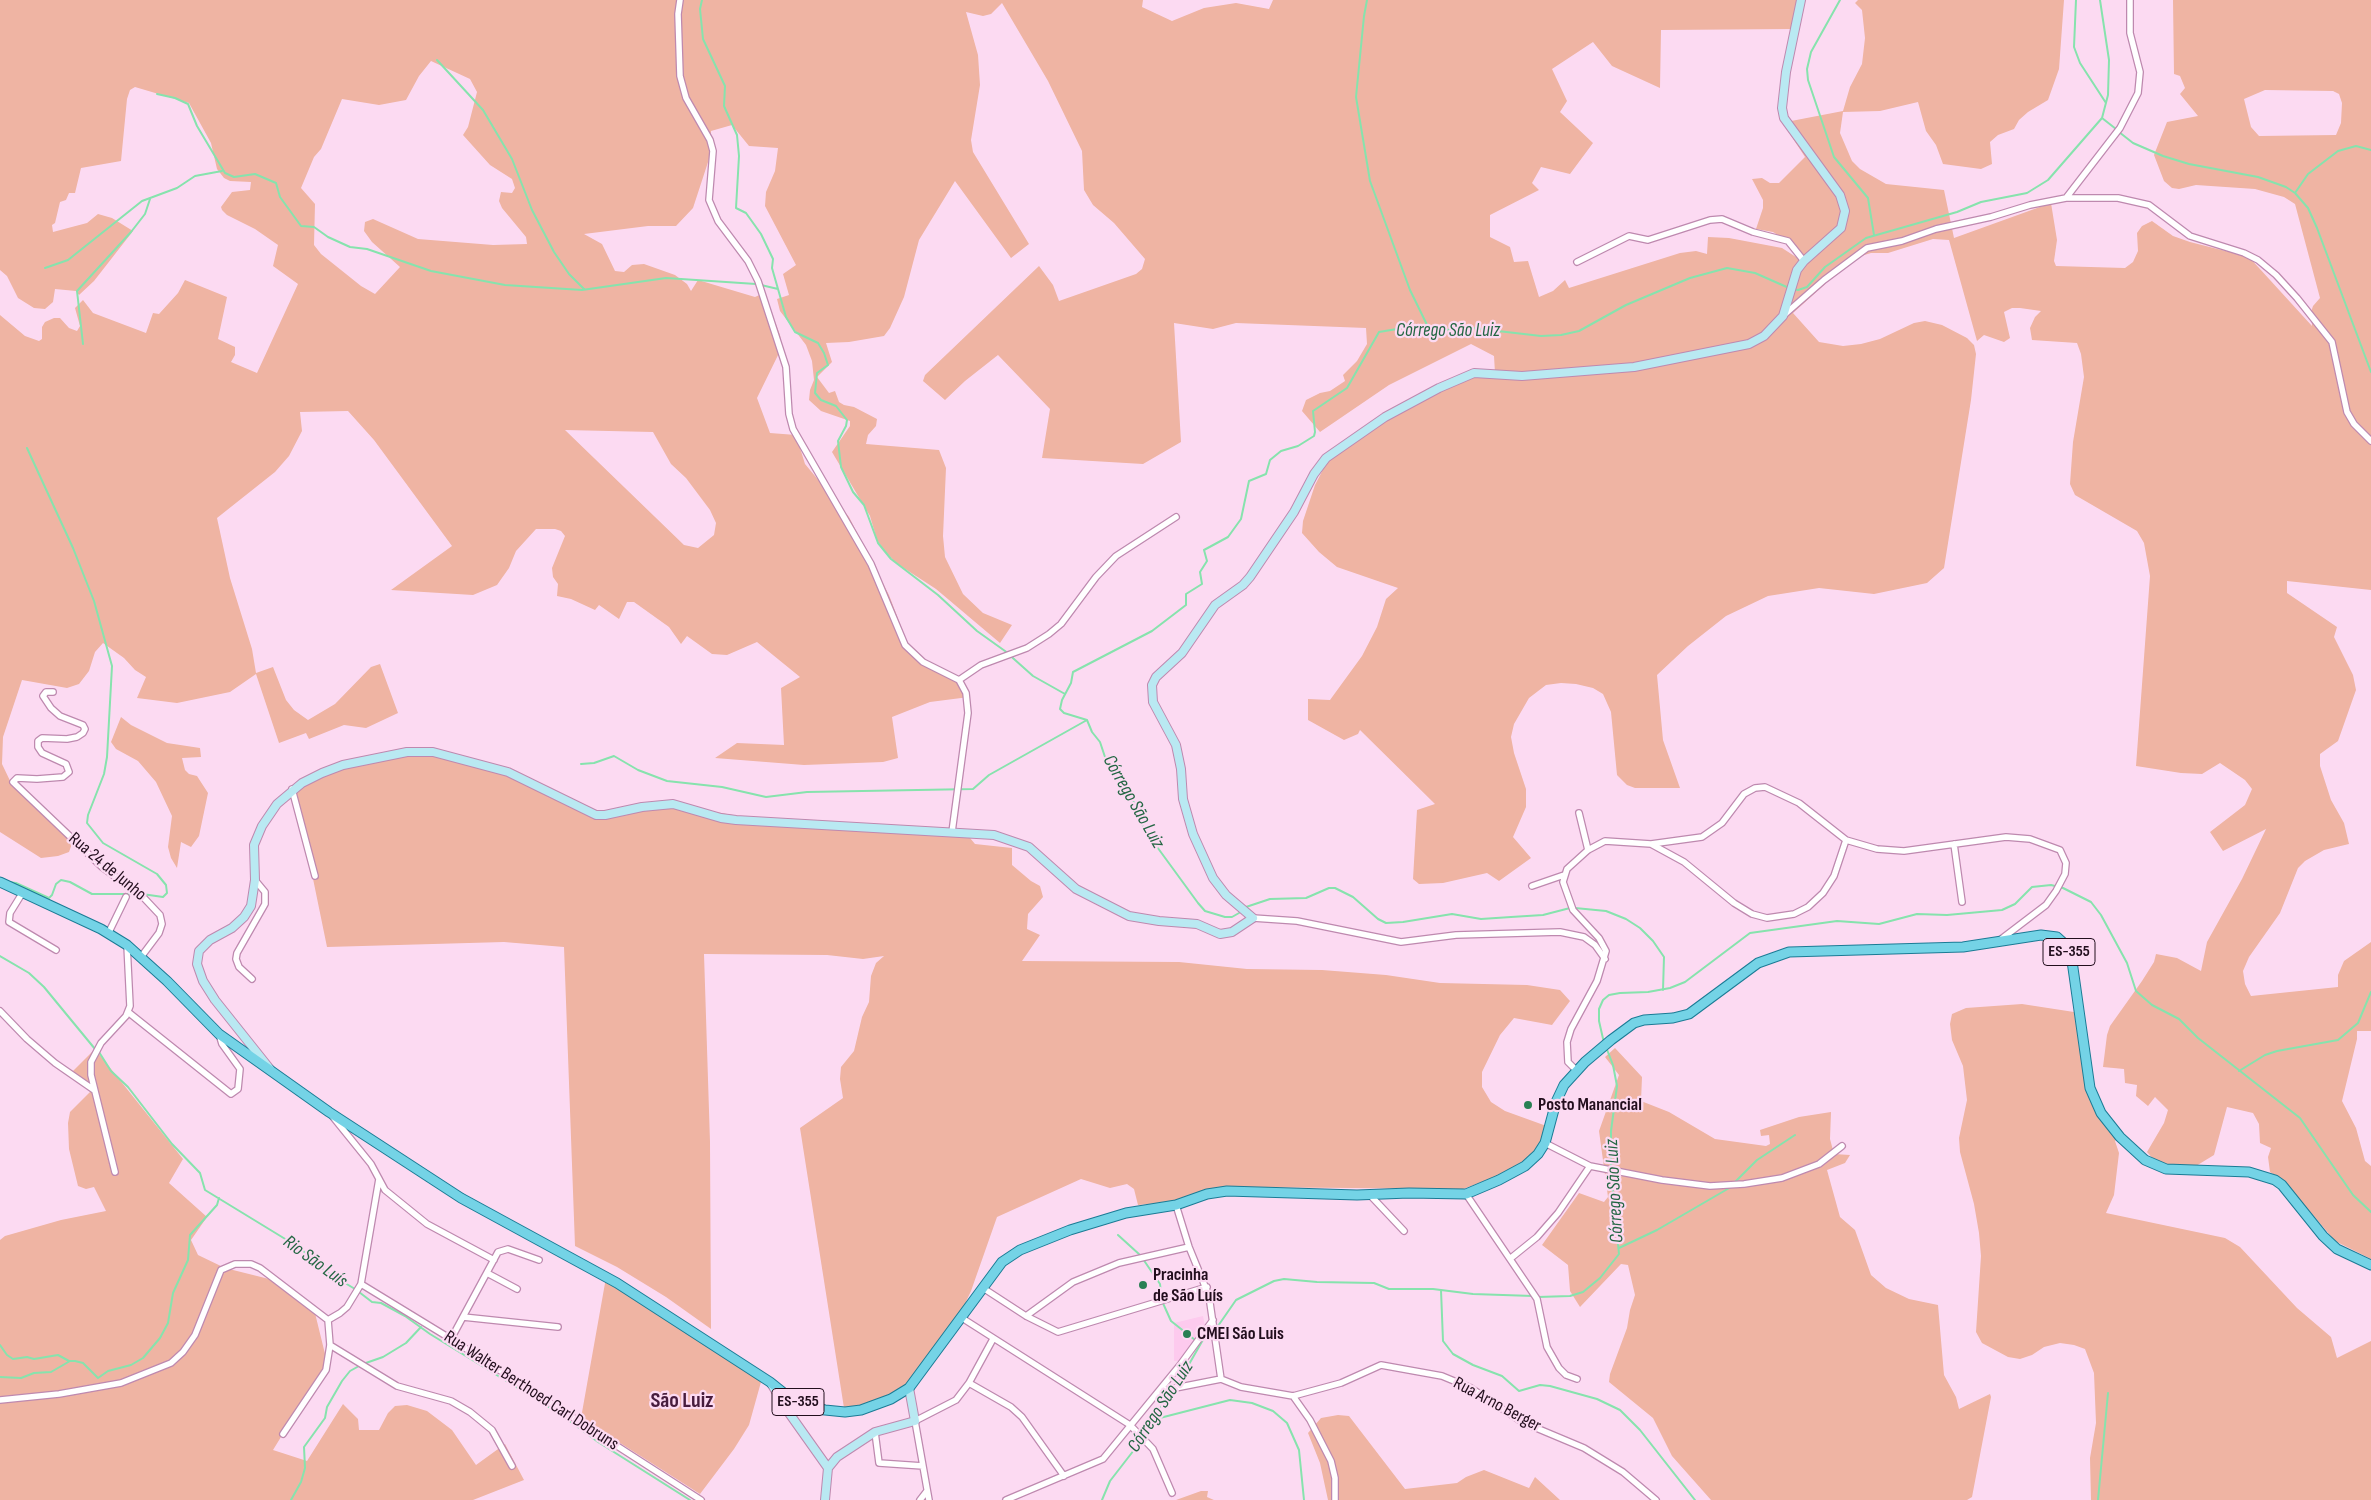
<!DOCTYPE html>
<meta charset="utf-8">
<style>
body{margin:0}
canvas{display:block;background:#fcdaf2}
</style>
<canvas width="2371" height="1500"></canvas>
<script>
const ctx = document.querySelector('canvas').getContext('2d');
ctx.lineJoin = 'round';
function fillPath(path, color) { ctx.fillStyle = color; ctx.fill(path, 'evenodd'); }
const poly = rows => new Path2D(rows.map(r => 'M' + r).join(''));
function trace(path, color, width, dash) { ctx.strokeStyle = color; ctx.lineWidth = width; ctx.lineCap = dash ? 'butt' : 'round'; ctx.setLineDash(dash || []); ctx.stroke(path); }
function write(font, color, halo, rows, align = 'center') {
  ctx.font = font + ' "Sofia Sans Condensed",sans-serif'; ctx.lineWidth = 4.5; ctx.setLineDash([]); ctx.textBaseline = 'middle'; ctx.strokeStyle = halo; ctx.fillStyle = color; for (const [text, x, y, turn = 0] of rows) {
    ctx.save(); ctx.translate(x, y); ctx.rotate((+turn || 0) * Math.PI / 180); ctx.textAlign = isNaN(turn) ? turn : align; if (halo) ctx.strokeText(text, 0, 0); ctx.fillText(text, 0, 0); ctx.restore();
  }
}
const built = poly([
 [1203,1316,1205,1326,1184,1361,1174,1361,1174,1323]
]);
const green = poly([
 [0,0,1143,0,1142,7,1172,21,1204,8,1236,3,1269,9,1273,0,1798,0,1793,29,1661,30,1660,88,1612,66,1593,42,1552,69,1567,101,1560,112,1593,143,1570,174,1541,167,1532,183,1539,190,1490,215,1490,237,1510,247,1514,262,1528,261,1539,297,1553,291,1565,280,1569,288,1680,253,1696,251,1707,254,1708,237,1729,238,1782,248,1796,257,1798,250,1789,242,1773,232,1756,229,1763,208,1763,200,1752,179,1762,178,1770,183,1779,183,1805,157,1788,131,1786,122,1843,111,1850,87,1862,64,1865,38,1862,10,1855,3,1858,0,2064,0,2059,69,2048,100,2028,112,2019,120,2014,129,1998,135,1990,142,1992,164,1981,169,1943,164,1936,145,1926,131,1918,102,1880,111,1843,112,1840,133,1852,161,1860,169,1886,184,1944,190,1954,238,2051,203,2057,240,2054,261,2056,266,2125,268,2133,262,2138,251,2137,233,2142,226,2152,221,2173,236,2190,242,2249,257,2312,326,2311,312,2313,306,2320,298,2295,204,2284,197,2255,189,2196,185,2179,189,2172,188,2164,181,2154,155,2167,122,2198,116,2180,94,2185,88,2180,76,2174,74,2173,0,2371,0,2371,590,2287,581,2287,593,2337,627,2334,637,2353,675,2356,690,2338,741,2320,754,2320,766,2331,800,2344,823,2349,844,2324,850,2305,861,2298,868,2280,913,2249,957,2243,971,2245,984,2251,996,2338,987,2338,975,2344,961,2371,942,2371,1031,2357,1031,2357,1039,2342,1101,2356,1128,2365,1161,2371,1166,2371,1259,2335,1241,2286,1183,2270,1172,2268,1157,2271,1148,2260,1143,2259,1124,2253,1113,2227,1107,2214,1155,2196,1166,2167,1165,2154,1160,2147,1152,2164,1123,2168,1110,2155,1097,2148,1106,2136,1096,2137,1085,2125,1083,2124,1069,2103,1067,2107,1035,2110,1026,2142,981,2154,962,2156,954,2177,958,2201,971,2207,942,2242,879,2266,829,2223,851,2210,832,2245,805,2252,789,2245,780,2220,763,2202,774,2181,773,2136,766,2150,576,2144,543,2137,531,2075,495,2070,484,2073,442,2084,377,2081,354,2077,343,2032,340,2030,328,2035,317,2041,311,2020,308,2012,308,2004,312,2010,338,2004,342,1984,335,1977,341,1949,240,1933,239,1888,253,1871,253,1861,256,1844,267,1793,313,1819,342,1843,346,1861,344,1880,339,1914,323,1925,321,1942,325,1967,338,1974,345,1976,354,1971,400,1944,568,1927,583,1874,594,1819,588,1768,596,1726,616,1688,646,1657,675,1663,740,1680,788,1635,788,1627,785,1617,775,1611,712,1603,694,1593,688,1576,684,1561,683,1546,685,1529,698,1514,724,1511,737,1514,753,1526,789,1526,807,1513,837,1531,858,1499,881,1487,873,1443,883,1419,884,1413,879,1417,810,1435,804,1360,730,1358,734,1344,740,1308,720,1308,699,1330,700,1362,656,1377,627,1386,599,1398,588,1337,567,1319,552,1302,533,1303,521,1315,485,1328,460,1438,385,1452,379,1495,373,1494,356,1471,344,1389,385,1320,432,1302,411,1306,400,1320,393,1330,391,1345,381,1343,375,1357,361,1367,344,1366,328,1236,323,1213,329,1174,323,1181,442,1143,464,1042,458,1050,409,998,355,965,381,945,400,923,381,925,375,1039,266,1053,285,1059,301,1136,274,1142,269,1145,259,1114,223,1093,205,1084,190,1082,151,1048,81,1002,3,991,14,983,16,966,12,978,55,980,85,971,140,973,152,1029,244,1011,258,955,181,919,240,904,297,890,328,884,336,849,342,826,343,832,362,817,377,829,393,835,391,839,402,844,405,854,407,877,419,876,426,868,435,866,444,939,450,946,468,943,536,945,557,963,594,983,613,1012,625,1000,643,936,589,896,563,885,551,877,540,870,516,832,452,850,426,850,421,821,411,809,400,810,390,814,380,812,361,806,345,780,311,777,299,789,295,783,274,796,265,765,206,766,192,775,171,778,148,749,146,732,125,711,131,711,153,693,208,676,226,648,226,584,234,602,244,615,271,624,272,632,265,644,264,675,275,687,284,691,291,698,280,755,297,764,293,780,335,782,347,757,398,770,433,796,435,805,464,849,517,889,595,907,642,929,664,958,681,969,697,930,702,892,717,898,758,883,762,804,765,715,758,737,743,784,745,781,688,800,677,757,642,727,655,712,654,687,636,681,644,669,627,634,602,627,602,619,619,599,605,595,610,571,599,557,596,558,584,553,577,552,568,565,536,561,531,555,529,536,529,516,551,509,568,497,585,473,595,391,590,452,546,374,440,348,411,300,412,302,431,289,456,275,472,217,518,230,578,252,649,256,673,273,667,286,700,294,710,308,720,335,704,371,667,380,664,398,713,366,728,344,725,309,739,306,733,279,743,256,674,230,692,177,703,137,698,146,677,135,670,124,658,103,643,95,652,89,671,79,684,67,688,22,680,3,737,2,764,13,787,69,830,74,838,69,852,58,856,41,858,0,832,0,315,25,336,39,341,42,339,42,327,45,322,54,318,60,318,69,328,77,331,80,326,75,308,83,300,93,313,146,333,153,313,159,314,178,293,185,280,227,297,218,339,235,347,235,355,231,362,257,373,298,284,273,266,278,245,255,229,227,215,222,210,221,207,232,192,250,190,251,182,230,181,224,178,217,169,211,143,189,103,135,87,130,90,127,99,121,161,81,168,75,193,69,193,66,200,60,202,55,223,52,225,53,232,68,228,87,223,98,214,112,218,133,231,94,281,79,295,76,291,55,289,53,302,45,309,34,308,18,298,7,276,0,270],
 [431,61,470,79,477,92,468,127,463,135,490,165,512,179,515,188,512,193,501,192,499,201,502,208,526,237,527,244,493,245,418,239,373,219,365,222,364,231,372,242,400,267,375,294,361,286,321,254,314,245,315,204,301,188,314,157,321,149,342,99,379,105,406,100,419,76],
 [2265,90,2333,91,2339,94,2342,103,2341,123,2336,135,2259,136,2251,127,2244,99],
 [565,430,653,432,671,464,686,478,710,510,716,523,714,535,698,548,684,545],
 [121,717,131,725,167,743,200,748,201,757,182,758,185,770,189,774,197,776,208,793,199,836,191,847,181,842,177,868,171,858,168,847,172,816,156,782,138,761,116,749,111,742],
 [422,748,433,749,477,761,590,810,605,812,660,806,692,808,768,821,970,838,975,844,1012,848,1012,865,1031,881,1040,886,1043,897,1028,914,1027,929,1040,935,1022,961,1179,962,1247,969,1322,970,1386,975,1440,983,1527,985,1560,990,1570,1001,1552,1025,1514,1018,1500,1035,1482,1072,1482,1087,1491,1102,1505,1111,1552,1128,1550,1134,1521,1167,1463,1189,1237,1187,1192,1200,1138,1205,1134,1189,1127,1184,1110,1188,1081,1179,997,1217,971,1291,953,1329,921,1373,895,1396,861,1407,844,1408,800,1128,843,1098,840,1079,841,1067,854,1051,862,1017,869,1002,871,976,876,963,884,956,863,959,827,955,704,954,710,1142,711,1329,666,1297,617,1267,575,1246,564,947,504,942,327,947,295,791,301,780],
 [2022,1004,2074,1012,2089,1099,2098,1114,2117,1136,2115,1141,2119,1153,2114,1195,2106,1213,2225,1238,2240,1247,2297,1308,2331,1337,2337,1358,2371,1341,2371,1500,2091,1500,2090,1458,2096,1423,2094,1373,2085,1349,2074,1345,2060,1343,2044,1347,2032,1355,2020,1359,2008,1357,1982,1343,1976,1332,1981,1256,1979,1233,1974,1204,1960,1152,1959,1138,1967,1100,1963,1066,1952,1040,1950,1024,1952,1014,1966,1008],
 [1615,1048,1642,1077,1641,1101,1669,1112,1715,1139,1766,1146,1770,1144,1769,1135,1761,1136,1760,1130,1799,1117,1831,1112,1830,1139,1834,1154,1850,1155,1845,1163,1827,1170,1840,1217,1855,1230,1871,1275,1886,1288,1909,1299,1938,1305,1944,1375,1956,1397,1959,1409,1990,1394,1991,1397,1972,1497,1967,1500,1711,1500,1672,1456,1653,1418,1609,1382,1610,1374,1627,1328,1630,1310,1635,1295,1628,1265,1621,1264,1580,1307,1570,1291,1568,1265,1542,1245,1579,1193,1604,1202,1608,1197,1599,1131,1619,1075,1605,1057],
 [95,1049,183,1159,169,1183,207,1217,191,1240,198,1255,225,1268,269,1279,298,1295,314,1309,326,1358,323,1381,292,1419,273,1450,307,1461,343,1404,358,1419,359,1430,379,1430,388,1413,395,1406,407,1405,427,1411,452,1430,476,1465,505,1444,524,1480,473,1500,0,1500,0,1240,5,1236,61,1220,106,1211,94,1187,86,1189,78,1186,69,1149,68,1123,70,1112,91,1091,70,1074],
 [607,1272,684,1322,761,1382,749,1425,734,1449,700,1494,581,1418],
 [1338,1415,1349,1416,1405,1489,1457,1483,1466,1477,1484,1470,1529,1488,1535,1477,1560,1500,1328,1500,1320,1463,1308,1433,1321,1418],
 [1201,1491,1208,1491,1207,1497,1214,1500,1176,1500]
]);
const stream = poly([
 [702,0,700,9,703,39,725,86,724,106,737,135,739,156,736,208,746,213,761,234,773,259,772,268,786,317,795,332,818,343,824,353,828,365,817,373,815,393,821,400,836,406,847,420,846,426,838,441,841,467,853,492,864,505,878,543,891,559,938,595,977,631,1005,651,1033,676,1065,694],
 [1367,0,1364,16,1356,97,1370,181,1410,290,1430,331],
 [1840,0,1811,52,1807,69,1808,80,1834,157,1868,198,1874,235],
 [2076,0,2074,47,2080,63,2106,103],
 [437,60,483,110,512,159,532,210,554,252,569,274,584,289],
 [157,94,175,98,188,104,197,126,225,173,234,177,255,174,276,183,280,197,301,226,314,227,328,237,350,247,367,249,431,271,505,285,582,290,666,278,756,284],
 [2102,118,2116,129],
 [2119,132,2133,143,2163,156,2189,164,2258,177,2286,187,2295,193,2308,208,2317,228,2371,372],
 [2295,193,2308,174,2338,151,2356,146,2371,150],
 [45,268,68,260,142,201,177,188,195,176,222,171],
 [761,285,778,289],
 [1793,289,1798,290,1807,287,1825,267,1866,238,1957,212,1981,202,2027,193,2048,180,2102,118,2108,95,2109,60,2100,0],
 [83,344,77,291,131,232,145,214,150,199],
 [27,448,73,548,94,601,112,666,107,757,104,774,88,815,87,823,103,843,157,874,166,885,167,893,163,897,142,894],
 [1087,720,1064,713,1060,709,1062,700,1071,683,1073,672,1152,631,1186,605,1186,594,1202,584,1200,572,1207,561,1204,550,1228,537,1241,519,1249,481,1266,474,1270,460,1281,451,1298,446,1314,436,1315,432,1313,411,1347,388,1379,332,1409,327,1430,331,1472,328,1541,336,1561,335,1579,331,1626,305,1690,278,1727,268,1755,273,1789,288],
 [1087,720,1092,732,1100,742,1108,766,1118,772,1127,785,1144,829,1198,903,1205,911,1225,917,1232,917,1239,913],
 [581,764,594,763,614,756,638,770,667,781,722,787,766,797,807,792,973,789,989,775,1087,720],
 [9,882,16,883,49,898,52,895,56,884,61,880,70,882,92,894,135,894],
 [1246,907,1270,899,1306,898,1329,888,1335,888,1353,897,1378,919,1386,923,1403,922,1452,914,1481,919,1511,917,1543,915,1570,908],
 [1575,908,1606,911,1626,919,1640,928,1653,941,1664,957,1663,990],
 [0,956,29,973,44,987,95,1049],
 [1604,1043,1599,1021,1599,1009,1603,1000,1609,995,1620,993,1648,992,1670,988,1685,982,1750,933,1837,921,1879,924,1917,914,1947,915,2002,910,2015,904,2032,887,2051,885,2063,888,2091,902,2101,915,2127,963,2136,991,2152,1005,2179,1019,2198,1038,2300,1118,2353,1195,2371,1212],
 [1606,1047,1613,1065,1617,1086,1611,1131,1611,1168],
 [99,1052,111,1071,128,1087,172,1144,200,1173,205,1190,300,1248,325,1271,355,1289],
 [2239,1071,2265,1055,2277,1051,2338,1040,2358,1023,2371,992],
 [1734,1183,1757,1160,1795,1135],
 [1118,1235,1140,1255],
 [1619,1248,1657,1230,1731,1187],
 [1143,1259,1160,1284,1162,1301,1171,1321,1195,1340],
 [1441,1290,1443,1341,1453,1354,1473,1365,1502,1376,1519,1391,1540,1385,1550,1386,1597,1399,1620,1410,1640,1430,1695,1500],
 [359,1292,372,1302,381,1303,405,1316,430,1334,560,1414,598,1442,690,1500],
 [1538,1297,1570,1296,1583,1292,1600,1278,1619,1254,1611,1173],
 [0,1345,7,1355,13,1359,27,1357,34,1359,58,1355,69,1361],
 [363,1364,383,1357,406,1343,421,1327],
 [0,1377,21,1378,34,1373,51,1372,70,1361,75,1361,83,1363,98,1378,108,1371,131,1365,143,1358,160,1338,168,1323,173,1293,188,1260,190,1235,217,1205,219,1198],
 [1176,1387,1204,1338,1218,1326,1236,1300,1274,1281,1284,1279,1317,1282,1374,1283,1389,1289,1433,1289,1473,1294,1533,1296],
 [1152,1420,1230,1400,1252,1403,1273,1411,1287,1423,1299,1450,1304,1500],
 [291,1500,301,1482,305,1468,304,1447,325,1418,327,1407,342,1381,350,1371,359,1366],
 [1102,1500,1110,1481,1134,1450,1143,1432,1173,1390],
 [2098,1500,2108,1393]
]);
const street = poly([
 [680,0,678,14,680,76,686,98,710,140,713,151,709,200,718,221,748,261,758,281,786,367,789,414,793,429,871,564,905,645,923,662,959,680,966,693,968,713,952,832],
 [2066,198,2118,198,2149,205,2190,236,2244,253,2258,260,2276,275,2297,298,2332,342,2347,412,2354,424,2371,441],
 [1577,262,1629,236,1648,240,1710,220,1722,219,1753,232,1788,241,1804,261],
 [1784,315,1824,280,1867,248,1902,241,1936,229,1991,217,2030,205,2066,198,2120,128,2138,93,2140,72,2130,33,2130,0],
 [959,680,981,665,1027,648,1049,634,1061,624,1096,577,1116,556,1176,517],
 [53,692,46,692,43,696,51,708,60,716,83,725,85,729,83,733,77,737,67,739,42,738,38,741,38,747,42,753,66,764,69,772,63,777,37,779,17,778,13,782,102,867,144,898,160,915,162,924,159,933,141,957],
 [292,789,315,876],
 [1579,813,1588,850],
 [1651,844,1702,837,1722,823,1744,794,1755,788,1765,787,1799,803,1846,840,1877,849,1904,851,2006,837,2030,839,2060,850,2066,863,2065,874,2056,891,2046,905,2000,940],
 [1954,844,1962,902],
 [1532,886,1564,875],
 [23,892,10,913,9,922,56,950],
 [1253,918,1297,921,1401,942,1456,935,1560,932,1584,937,1595,945,1605,959],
 [108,934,126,897],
 [252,979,239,967,236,959,237,953,265,904,265,892,255,880],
 [0,1011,27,1039,55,1063,94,1090],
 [128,1012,231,1094,238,1089,240,1069,222,1044,219,1034],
 [1576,1070,1568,1062,1567,1042,1571,1029,1597,981,1606,951,1599,938,1573,910,1563,882,1567,869,1588,850,1605,841,1651,844,1684,862,1734,903,1752,914,1767,918,1794,914,1808,907,1823,893,1834,876,1846,840],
 [333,1117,371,1164,385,1190,427,1224,494,1260],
 [1545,1143,1590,1166,1662,1180,1710,1186,1744,1184,1782,1178,1819,1164,1842,1146],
 [115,1172,91,1075,91,1062,101,1043,126,1016,130,1006,127,945],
 [1466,1194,1537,1299,1547,1347,1559,1368,1566,1375,1577,1379],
 [1370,1195,1404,1231],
 [1176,1205,1189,1247,1209,1296,1221,1379,1241,1387,1293,1396,1341,1383,1381,1365,1442,1376,1471,1388,1522,1422,1584,1448,1623,1472,1656,1500],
 [1511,1258,1537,1237,1558,1213,1590,1166],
 [487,1273,517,1289],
 [361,1284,451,1339,701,1500],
 [983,1288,1026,1316,1058,1332,1207,1287],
 [1026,1316,1073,1282,1119,1263,1189,1247],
 [463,1317,558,1327],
 [962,1318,1130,1425,1153,1449,1172,1493],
 [451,1339,498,1252,508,1249,539,1260],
 [330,1345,397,1386,451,1401,470,1412,492,1430,512,1466],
 [969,1383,1011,1407,1022,1417,1064,1476],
 [1160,1391,1221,1379],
 [1293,1396,1310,1420,1331,1461,1335,1478,1335,1500],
 [0,1400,59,1394,121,1383,171,1363,183,1352,195,1335,221,1270,235,1264,251,1264,260,1268,328,1320,340,1313,347,1307,361,1284,379,1179],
 [875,1432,879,1463,923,1466],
 [283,1434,326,1370,330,1345,328,1320],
 [920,1500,927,1491],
 [929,1500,915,1421,956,1400,969,1383,993,1339],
 [1006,1500,1103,1459,1180,1365,1213,1320]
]);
const secondary = poly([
 [270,1069,215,1000,203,981,197,964,199,951,210,940,232,928,244,917,251,906,255,880,254,845,262,826,277,804,302,783,322,773,343,765,407,752,433,752,508,772,596,815,605,815,642,807,673,804,721,818,736,820,994,835,1029,847,1076,889,1129,916,1159,921,1197,924,1220,934,1232,932,1253,918,1226,895,1213,878,1193,834,1183,799,1181,769,1176,745,1153,702,1152,685,1156,677,1182,653,1215,605,1243,585,1250,577,1294,512,1314,474,1326,458,1385,417,1439,388,1474,373,1522,376,1634,367,1749,344,1764,336,1783,316,1797,270,1804,261,1841,228,1845,211,1840,195,1784,118,1782,108,1786,72,1801,0],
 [772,1385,789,1413,828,1468,825,1500],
 [828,1468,837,1457,875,1432,915,1421,909,1388]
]);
const primary = poly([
 [0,882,101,929,127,945,167,981,219,1034,329,1112,461,1198,617,1283,770,1382,790,1398,804,1406,825,1410,845,1412,861,1410,891,1399,909,1388,1002,1262,1020,1250,1070,1230,1126,1213,1176,1205,1207,1194,1227,1191,1357,1195,1409,1193,1466,1194,1499,1180,1525,1166,1538,1154,1545,1143,1556,1102,1564,1085,1585,1062,1611,1040,1634,1023,1644,1020,1673,1018,1689,1014,1758,963,1789,952,1963,947,2041,935,2057,937,2068,947,2072,961,2090,1088,2101,1113,2120,1137,2145,1160,2166,1169,2249,1172,2275,1180,2282,1185,2323,1236,2337,1249,2371,1265]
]);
const markers = [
 [1528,1105,5,"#298054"],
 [1143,1285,5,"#298054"],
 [1187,1334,5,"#298054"]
];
const shields = [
 [2069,952,52],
 [798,1402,52]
];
const shieldNames = [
 ["ES-355",2069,952],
 ["ES-355",798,1402]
];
const streetNames = [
 ["Rua 24 de Junho",107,867,40],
 ["Rua Walter Berthoed Carl Dobruns",531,1391,33],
 ["Rua Arno Berger",1497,1405,28]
];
const poiNames = [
 ["Posto Manancial",1538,1105],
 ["Pracinha",1153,1275],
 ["de São Luís",1153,1296],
 ["CMEI São Luis",1197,1334]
];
const waterNames = [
 ["Córrego São Luiz",1448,331],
 ["Córrego São Luiz",1133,802,60],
 ["Córrego São Luiz",1615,1191,-93],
 ["Rio São Luís",315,1262,36],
 ["Córrego São Luiz",1161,1407,-57]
];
const districtNames = [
 ["São Luiz",682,1401]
];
fillPath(built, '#fdcaee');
fillPath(green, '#efb4a3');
trace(stream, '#86e3ad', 2);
trace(street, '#be89af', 8);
trace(secondary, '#be89af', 10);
trace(primary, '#1b7b95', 11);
trace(street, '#fff', 5.5);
trace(secondary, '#b9e9f2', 8);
trace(primary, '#74d3e6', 9);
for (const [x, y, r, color] of markers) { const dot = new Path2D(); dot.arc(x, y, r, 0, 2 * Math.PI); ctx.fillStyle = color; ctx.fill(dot); trace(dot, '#fcdaf2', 2); }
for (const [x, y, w] of shields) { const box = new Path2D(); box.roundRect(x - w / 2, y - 13.5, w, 27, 4); ctx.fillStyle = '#fcdaf2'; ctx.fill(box); trace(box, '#220e1d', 1); }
write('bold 16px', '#220e1d', null, shieldNames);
write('18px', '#220e1d', '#fcdaf2', streetNames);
write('bold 18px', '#220e1d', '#fcdaf2', poiNames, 'left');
write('italic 19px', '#236643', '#fcdaf2', waterNames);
write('bold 22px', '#471c3d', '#fcdaf2', districtNames);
</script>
